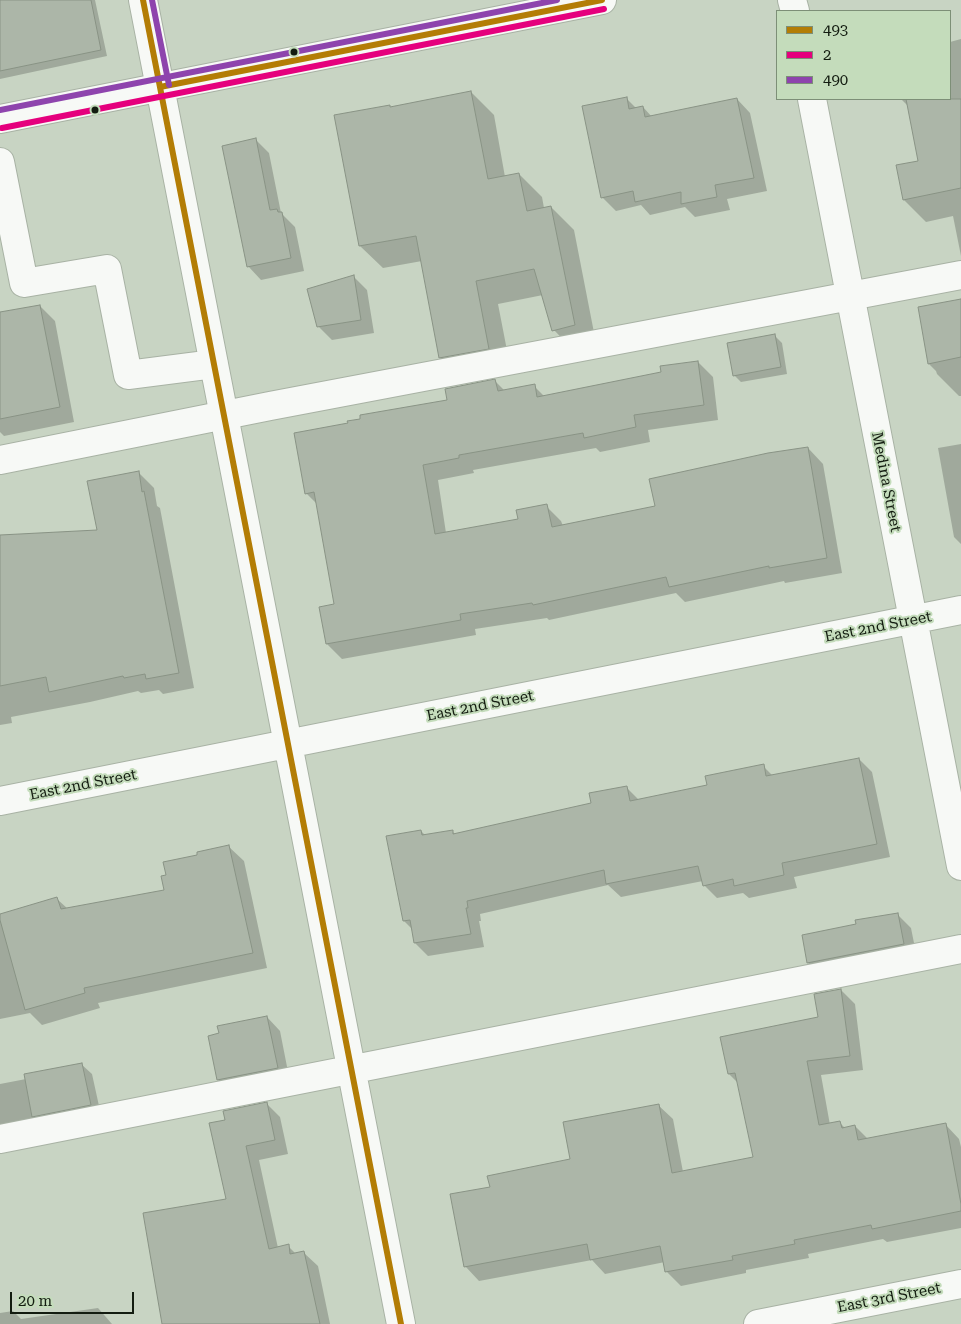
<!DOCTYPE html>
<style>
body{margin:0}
#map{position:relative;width:961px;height:1324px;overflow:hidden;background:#c8d4c3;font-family:"Roboto Serif",serif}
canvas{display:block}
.legend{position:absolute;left:776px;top:10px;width:175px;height:90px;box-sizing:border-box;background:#c4dcbb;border:1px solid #7d8f77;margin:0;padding:6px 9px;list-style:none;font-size:15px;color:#131c10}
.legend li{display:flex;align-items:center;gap:10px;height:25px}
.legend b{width:25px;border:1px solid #7d8f77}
.scale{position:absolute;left:10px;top:1292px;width:124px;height:22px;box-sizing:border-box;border:2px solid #131c10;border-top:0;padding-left:6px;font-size:15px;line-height:18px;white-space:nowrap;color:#131c10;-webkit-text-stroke:4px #c4dcbb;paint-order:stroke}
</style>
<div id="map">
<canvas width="961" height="1324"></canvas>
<ul class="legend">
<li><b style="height:6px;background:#b37d05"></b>493</li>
<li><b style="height:6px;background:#e5007d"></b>2</li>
<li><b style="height:6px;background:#8e44ad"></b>490</li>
</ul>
<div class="scale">20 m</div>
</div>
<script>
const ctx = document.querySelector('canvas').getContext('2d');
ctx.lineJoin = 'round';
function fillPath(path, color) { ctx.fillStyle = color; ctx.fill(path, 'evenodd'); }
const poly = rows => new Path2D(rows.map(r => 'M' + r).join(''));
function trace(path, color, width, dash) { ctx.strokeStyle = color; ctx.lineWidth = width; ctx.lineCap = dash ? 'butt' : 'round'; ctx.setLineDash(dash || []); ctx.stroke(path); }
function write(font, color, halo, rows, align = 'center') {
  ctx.font = font + ' "Roboto Serif",serif'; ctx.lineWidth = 4; ctx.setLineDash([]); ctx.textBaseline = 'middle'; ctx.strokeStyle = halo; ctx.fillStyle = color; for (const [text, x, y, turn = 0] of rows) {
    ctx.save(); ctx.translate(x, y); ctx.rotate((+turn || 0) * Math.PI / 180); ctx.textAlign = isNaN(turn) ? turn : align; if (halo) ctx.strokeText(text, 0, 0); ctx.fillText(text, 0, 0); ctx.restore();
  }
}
const shadow = poly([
 [0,0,95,0,107,56,0,79],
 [961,39,961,256,953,216,926,222,904,200,920,162,909,107,901,99,950,99,950,42],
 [471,92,494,115,505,177,519,174,542,197,544,208,551,207,574,230,597,348,576,353,554,330,543,295,498,304,511,371,463,380,440,358,422,261,383,268,360,246,389,106,391,108],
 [626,98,636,108,643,107,652,117,737,99,750,113,767,191,727,199,730,210,695,217,685,207,650,215,641,205,616,211,602,197],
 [256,140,269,153,281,213,295,227,304,271,261,280,248,266],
 [353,276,367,290,374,333,332,340,319,327],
 [961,301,961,396,959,396,937,374,936,371,929,364,919,308],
 [40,306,55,321,74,422,4,436,0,432,0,313],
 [775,336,782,343,787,374,741,382,734,375],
 [698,362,713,377,718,420,648,430,650,442,600,452,596,448,473,470,474,473,438,480,446,533,519,520,546,506,561,521,563,526,657,507,808,448,823,464,842,573,785,583,784,581,685,602,676,593,549,620,547,618,475,629,476,635,342,659,327,644,336,605,318,505,306,493,350,424,448,401,495,381,505,391,534,386,545,397,662,373],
 [961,444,961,544,954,537,938,448],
 [138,472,154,488,157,506,160,508,194,688,163,694,159,690,141,693,138,691,90,702,11,717,12,723,0,725,0,615,98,532],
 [859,759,872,772,890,857,794,877,797,888,749,898,743,893,717,898,704,885,703,881,621,897,608,885,480,914,481,921,479,921,484,947,428,956,415,943,412,929,404,921,421,831,426,836,452,831,456,835,593,804,626,787,639,800,708,786,763,766,773,776],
 [228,846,244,861,267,968,98,1003,100,1008,42,1025,30,1013,0,1019,0,915,57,899,68,909,165,891,199,856],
 [898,915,911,928,917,958,822,976,808,963,803,936,857,925],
 [841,990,855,1004,863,1070,821,1075,830,1125,840,1123,845,1128,855,1126,868,1139,945,1124,959,1139,961,1147,961,1228,887,1242,883,1239,808,1254,809,1258,746,1270,746,1273,681,1286,667,1272,665,1262,605,1274,592,1260,479,1281,465,1266,491,1188,572,1160,658,1105,673,1119,683,1172,754,1158,739,1084,729,1074,820,1018],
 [267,1017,280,1031,290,1082,232,1093,218,1080],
 [81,1064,92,1074,101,1115,0,1138,0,1084,26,1079],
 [267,1104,280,1117,288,1154,259,1160,278,1248,288,1246,296,1254,304,1253,318,1266,330,1324,163,1324,227,1200,227,1121],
 [98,1308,112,1324,0,1324,0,1313,13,1311,21,1319]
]);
const building = poly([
 [0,0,91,0,101,50,0,71,0,0],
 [471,91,488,179,519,173,527,211,551,206,575,325,552,331,534,269,476,281,489,349,439,358,416,236,359,246,334,115,390,105,390,107,471,91],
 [627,97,629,109,643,106,645,117,737,98,754,178,715,185,717,197,681,204,681,192,635,202,633,191,601,198,582,106,627,97],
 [906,99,961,99,961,188,903,200,896,165,918,161,906,99],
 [256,138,270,210,277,209,278,212,282,212,291,258,247,267,222,146,256,138],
 [354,275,361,320,317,327,307,289,354,275],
 [961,299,961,357,928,364,918,307,961,299],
 [40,305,60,407,0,419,0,312,40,305],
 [775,334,781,367,733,376,727,343,775,334],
 [698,361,704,405,634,415,636,427,584,438,583,433,459,455,459,458,423,465,435,534,518,519,516,510,547,504,552,527,655,506,649,479,768,453,808,447,827,558,769,568,769,566,669,587,666,577,533,605,532,603,460,614,461,620,326,644,319,607,334,604,314,492,305,494,294,433,348,423,347,421,360,419,360,415,447,400,445,389,495,379,498,391,535,384,537,397,661,372,660,366,698,361],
 [139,471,142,492,144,491,179,673,146,679,145,674,124,678,123,676,49,692,46,677,0,686,0,535,97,530,87,481,139,471],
 [859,758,877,844,782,863,784,875,734,886,733,879,703,886,698,866,606,884,604,870,467,901,468,908,466,908,471,934,414,943,410,920,403,921,386,836,421,830,422,835,453,830,453,834,591,803,589,793,627,786,630,801,707,785,705,776,764,764,766,776,859,758],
 [229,845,253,953,84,988,85,993,25,1010,0,920,0,914,57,897,61,909,164,890,161,876,166,875,163,862,197,855,197,852,229,845],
 [898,913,904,944,807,963,802,935,856,924,855,920,898,913],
 [841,989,850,1056,807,1061,819,1125,840,1121,842,1128,855,1125,858,1140,946,1123,961,1204,961,1211,872,1229,871,1225,794,1240,795,1244,732,1256,733,1260,665,1272,660,1246,590,1260,587,1244,464,1267,450,1194,490,1187,487,1176,570,1159,563,1122,659,1104,672,1173,753,1157,735,1073,728,1074,720,1037,818,1017,814,994,841,989],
 [267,1016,278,1068,217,1080,208,1036,219,1033,217,1026,267,1016],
 [82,1063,91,1105,32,1117,24,1074,82,1063],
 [267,1102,275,1140,246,1146,269,1249,289,1244,290,1254,304,1251,320,1324,162,1324,143,1213,226,1199,209,1123,225,1120,223,1111,267,1102]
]);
const minor = poly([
 [143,0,401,1324],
 [792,0,795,11],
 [812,99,961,866],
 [0,162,24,283,107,269,128,375,214,364],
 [0,460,270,406,961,275],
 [0,801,961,610],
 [0,1139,961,949],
 [758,1324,961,1284]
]);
const major = poly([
 [0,119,602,0]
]);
const bus1 = poly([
 [143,0,401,1324],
 [160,87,602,0]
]);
const bus2 = poly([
 [2,128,604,9]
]);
const bus3 = poly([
 [152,0,169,85],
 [0,110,557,0]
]);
const markers = [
 [294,52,4.5,"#131c10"],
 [95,110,4.5,"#131c10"]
];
const streetNames = [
 ["Medina Street",886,482,79],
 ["East 2nd Street",878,627,-11],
 ["East 2nd Street",480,706,-11],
 ["East 2nd Street",83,785,-11],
 ["East 3rd Street",889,1298,-11]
];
fillPath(shadow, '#0003');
fillPath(building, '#acb6a8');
trace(building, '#899385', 1);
trace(minor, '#a8b2a4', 30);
trace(major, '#a8b2a4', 30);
trace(minor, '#f7f9f6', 28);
trace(major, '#f7f9f6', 28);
trace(bus1, '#b37d05', 6);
trace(bus2, '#e5007d', 6);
trace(bus3, '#8e44ad', 6);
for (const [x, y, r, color] of markers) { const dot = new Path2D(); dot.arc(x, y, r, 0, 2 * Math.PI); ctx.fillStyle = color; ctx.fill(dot); trace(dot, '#c4dcbb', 2); }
write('15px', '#131c10', '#c4dcbb', streetNames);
</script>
